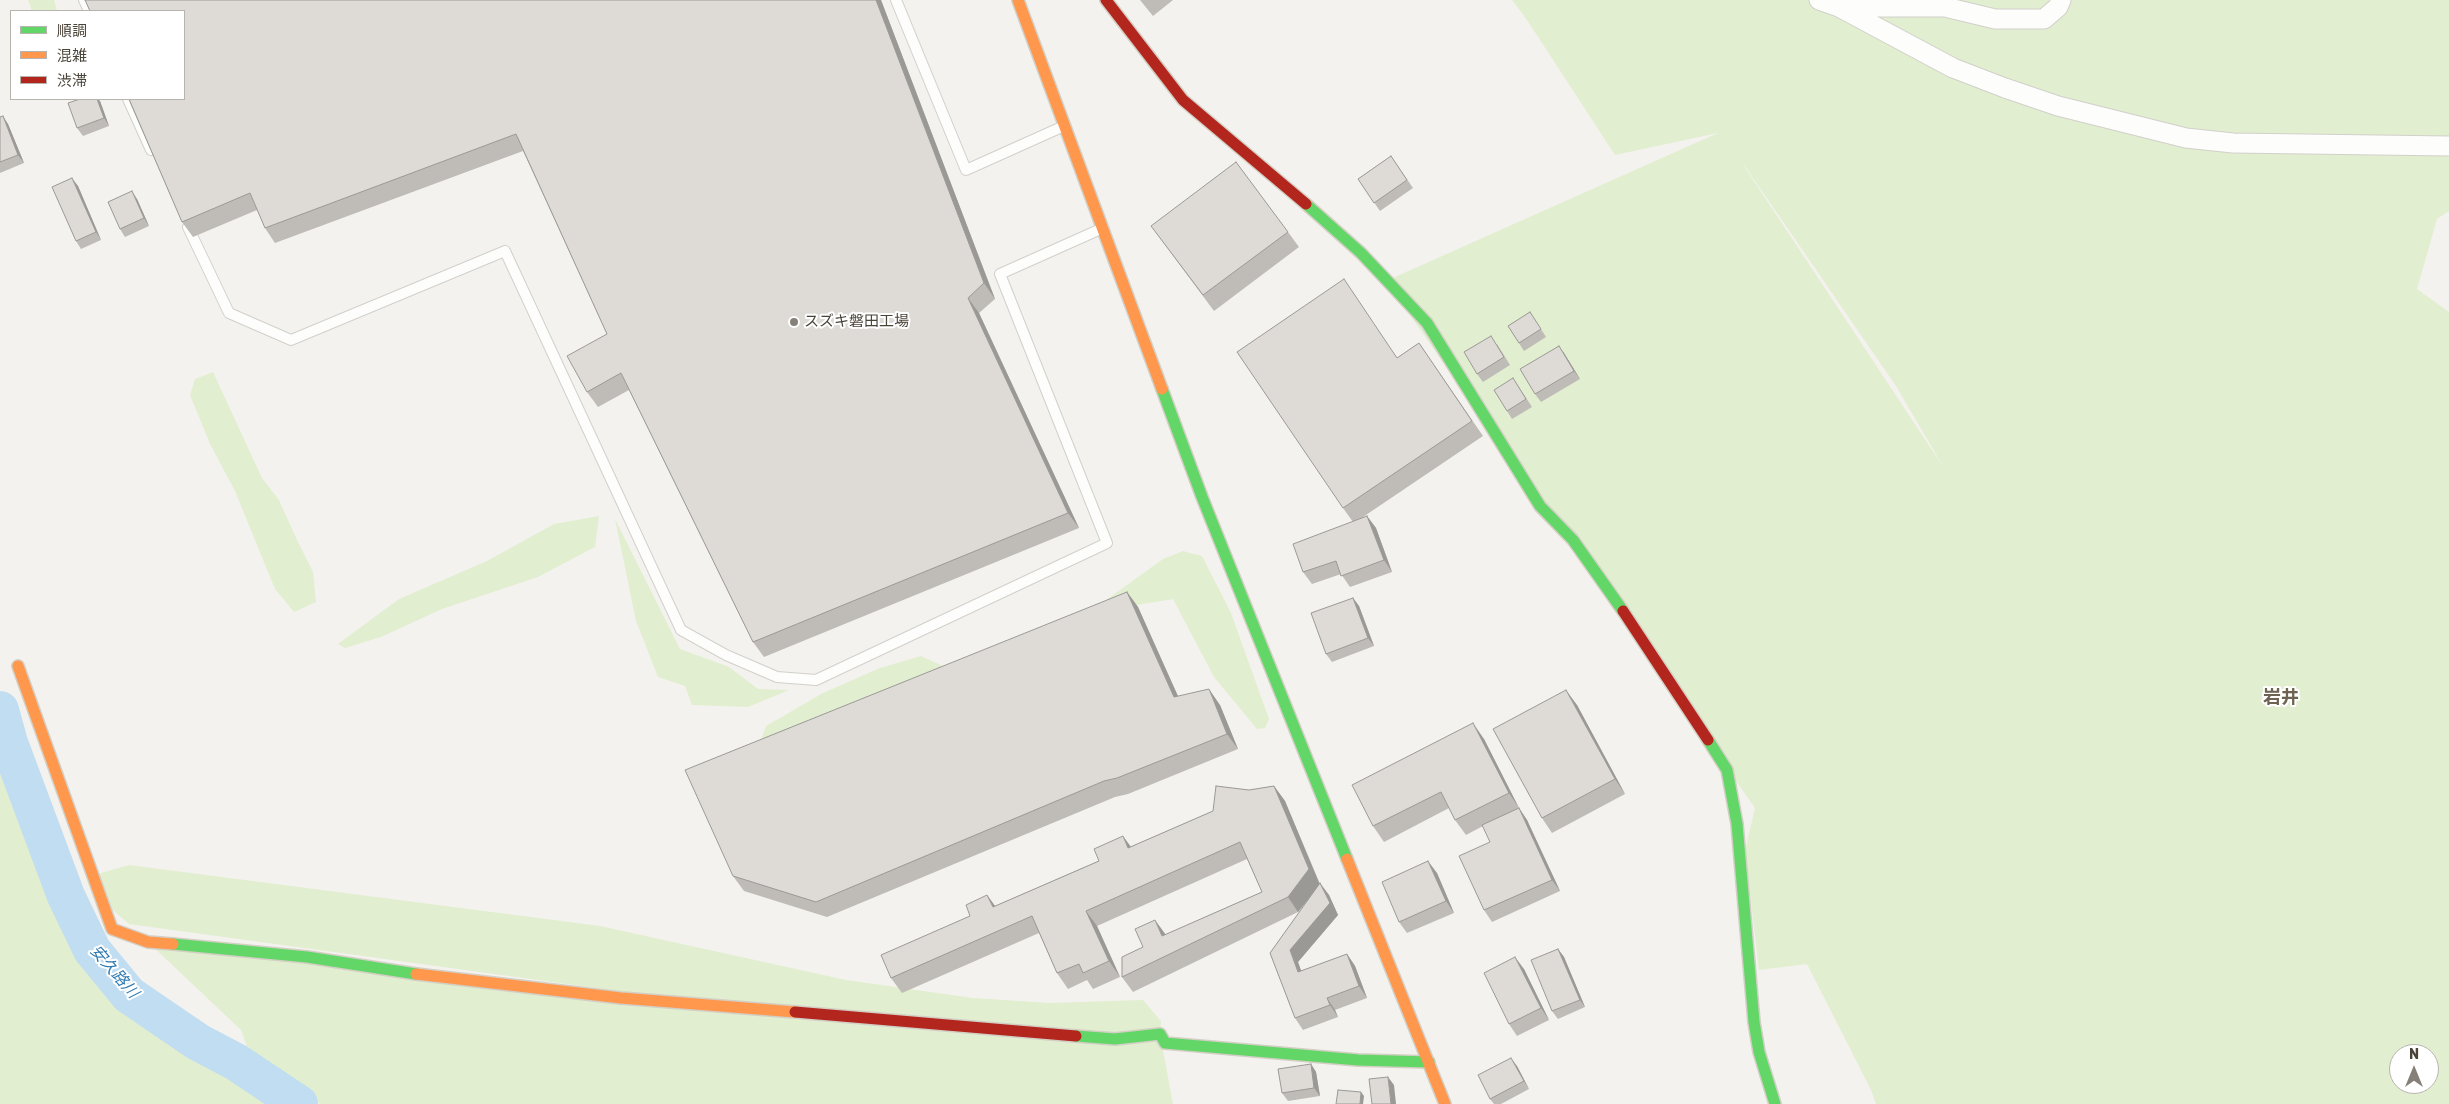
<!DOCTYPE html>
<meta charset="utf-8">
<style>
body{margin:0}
#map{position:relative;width:2449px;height:1104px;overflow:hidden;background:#f4f2ee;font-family:Rubik,"Noto Sans JP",sans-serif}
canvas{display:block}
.legend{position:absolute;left:10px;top:10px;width:175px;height:90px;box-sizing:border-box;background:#fff;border:1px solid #b7b4b0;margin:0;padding:6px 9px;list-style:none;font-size:15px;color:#4b4439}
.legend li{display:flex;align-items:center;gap:10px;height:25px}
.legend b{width:25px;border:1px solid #b7b4b0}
.north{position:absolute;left:2389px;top:1044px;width:50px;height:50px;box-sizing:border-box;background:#fff;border:1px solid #b7b4b0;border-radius:50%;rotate:0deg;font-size:14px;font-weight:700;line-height:20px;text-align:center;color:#4b4439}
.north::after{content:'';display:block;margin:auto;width:18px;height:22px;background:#868178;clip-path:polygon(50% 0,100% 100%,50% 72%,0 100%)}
</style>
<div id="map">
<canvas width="2449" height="1104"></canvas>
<ul class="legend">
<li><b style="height:6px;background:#63d668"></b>順調</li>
<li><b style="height:6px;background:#ff974d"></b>混雑</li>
<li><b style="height:6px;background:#b3261e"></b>渋滞</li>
</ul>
<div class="north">N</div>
</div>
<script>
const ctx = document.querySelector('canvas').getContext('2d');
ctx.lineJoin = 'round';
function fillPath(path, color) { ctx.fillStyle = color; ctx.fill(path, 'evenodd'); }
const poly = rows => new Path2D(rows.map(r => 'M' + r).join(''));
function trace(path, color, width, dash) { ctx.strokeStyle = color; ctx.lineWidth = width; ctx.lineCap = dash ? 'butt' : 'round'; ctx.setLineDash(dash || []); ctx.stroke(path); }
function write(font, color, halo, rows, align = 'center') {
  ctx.font = font + ' Rubik,"Noto Sans JP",sans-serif'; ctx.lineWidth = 4; ctx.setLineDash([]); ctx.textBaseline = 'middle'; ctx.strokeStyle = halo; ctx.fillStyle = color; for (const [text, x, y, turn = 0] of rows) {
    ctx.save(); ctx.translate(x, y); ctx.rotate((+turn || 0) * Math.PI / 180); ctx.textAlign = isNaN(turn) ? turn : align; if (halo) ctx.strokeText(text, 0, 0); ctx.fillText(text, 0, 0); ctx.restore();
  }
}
const green = poly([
 [28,0,54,0,57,11,32,11],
 [1512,0,2449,0,2449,211,2437,219,2417,289,2449,312,2449,1104,1876,1104,1871,1090,1807,964,1759,970,1745,851,1755,808,1386,281,1718,133,1615,155,1527,20],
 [1744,165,1896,386,1944,468,1744,166],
 [2399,1054,2429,1054,2429,1084,2399,1084],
 [213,372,262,478,279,500,297,540,313,572,316,602,294,612,275,589,235,491,210,444,190,395,195,379],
 [599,516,595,547,538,577,442,609,381,637,345,648,338,644,399,599,487,561,554,524],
 [615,519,680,649,729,667,758,689,789,690,748,707,692,705,685,686,658,677,636,621],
 [1183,551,1202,556,1231,613,1269,719,1265,728,1257,729,1214,677,1173,599,1088,613,1163,559],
 [921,656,943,666,761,740,766,726,823,693,880,668],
 [0,717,54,902,145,1005,293,1104,0,1104],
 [129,865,600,926,846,980,973,998,1049,1003,1143,1000,1161,1021,1160,1034,1173,1104,320,1104,253,1063,241,1030,148,942,735,1007,129,924,92,892,101,873]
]);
const river = poly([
 [0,710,9,743,66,896,92,950,129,995,198,1042,236,1062,299,1104]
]);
const lane = poly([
 [84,0,89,11],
 [896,0,966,170,1064,126],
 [128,99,151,150],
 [188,227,229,313,291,340,505,251,681,630,726,655,777,677,816,680,1107,543,1000,274,1103,228]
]);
const street = poly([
 [1819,0,1839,7,1953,68,2005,88,2058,106,2186,138,2233,143,2449,146],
 [1843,7,1945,7,1995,19,2044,19,2058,7,2061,0]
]);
const fast = poly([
 [1306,204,1361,253,1427,323,1540,506,1573,540,1623,611],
 [1162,389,1202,497,1347,859],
 [1708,740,1727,770,1737,824,1754,1022,1759,1052,1775,1104],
 [173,944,307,957,416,974],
 [1076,1036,1115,1039,1160,1034,1165,1043,1358,1060,1429,1062]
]);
const slow = poly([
 [1018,0,1162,389],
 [18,666,112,929,148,942,173,944],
 [1347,859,1445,1104],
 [416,974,621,998,795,1012]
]);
const jam = poly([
 [1106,0,1183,100,1306,204],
 [1623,611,1708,740],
 [795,1012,1076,1036]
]);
const wall = poly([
 [85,0,881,0,995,299,979,313,1079,528,764,657,753,642,629,390,598,407,587,392,607,334,523,151,275,243,265,228,257,210,193,237,182,222],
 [1140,0,1173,0,1153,16],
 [100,101,109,126,83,136,77,128],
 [0,117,8,124,24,163,0,173],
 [1391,156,1413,188,1380,211,1358,179],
 [78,186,101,240,81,249,76,241],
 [137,199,149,226,125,237,120,229],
 [1151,226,1288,232,1299,247,1214,311],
 [1530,312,1546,337,1524,351,1508,326],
 [1419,343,1483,436,1360,519,1367,516,1376,528,1392,572,1350,587,1341,574,1312,584,1303,572,1353,522,1343,508,1397,358],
 [1497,344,1510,365,1483,382,1477,374],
 [1564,353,1580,379,1541,402,1535,394],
 [1513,378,1532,407,1512,419,1507,411],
 [1127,592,1138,607,1178,696,1220,705,1238,749,1128,794,1115,797,827,917,744,891,733,876],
 [1353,598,1359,606,1374,646,1332,662,1326,654],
 [1577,705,1625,794,1552,833,1542,818],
 [1484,739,1519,808,1514,811,1519,808,1527,820,1560,891,1492,922,1484,910,1490,842,1483,826,1466,835,1455,820,1449,808,1384,842,1373,826],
 [1274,786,1285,801,1320,884,1329,895,1338,915,1298,962,1301,971,1347,954,1355,966,1367,998,1335,1010,1338,1017,1303,1030,1295,1018,1270,953,1316,889,1298,912,1133,992,1122,977,1143,947,1165,935,1262,892,1247,859,1097,926,1120,977,1093,989,1087,980,1068,989,1057,973,1039,933,902,993,891,978,970,916,987,895,995,906,1213,811,1249,790],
 [1437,873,1454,913,1407,933,1399,922],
 [1558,949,1564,957,1585,1007,1558,1019,1552,1011],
 [1524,969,1549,1020,1517,1036,1509,1024],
 [1311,1064,1316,1072,1320,1096,1288,1101,1282,1093],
 [1517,1066,1529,1089,1501,1104,1494,1104,1490,1099]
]);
const shadedWall = poly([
 [876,0,881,0,995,299,984,283],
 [97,99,98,99,100,101,109,126,104,118],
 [3,116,8,124,24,163,18,155],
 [72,178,78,186,101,240,96,232],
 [132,191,137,199,149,226,144,218],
 [968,298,979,313,1079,528,1068,513],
 [1559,346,1564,353,1580,379,1574,371],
 [1367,516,1376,528,1392,572,1384,560],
 [1127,592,1138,607,1185,712,1174,697],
 [1353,598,1359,606,1374,646,1368,638],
 [1209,689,1220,705,1238,749,1227,734],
 [1566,690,1577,705,1625,794,1615,779],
 [1473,723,1484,739,1519,808,1509,793],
 [1274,786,1285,801,1320,885,1298,912,1288,897],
 [1519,808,1527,820,1560,891,1552,880],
 [1123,836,1134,851,1128,848],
 [1428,861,1437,873,1454,913,1446,901],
 [1320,883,1329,895,1338,915,1298,962,1306,984,1298,972,1290,950],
 [987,895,998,910,993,907],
 [1086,911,1097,926,1120,977,1109,961],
 [1155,920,1166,935,1162,936],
 [1558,949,1564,957,1585,1007,1580,1000],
 [1347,954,1355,966,1367,998,1359,986],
 [1515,957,1524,969,1549,1020,1541,1008],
 [1327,998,1335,1010,1338,1017,1330,1005],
 [1511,1058,1517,1066,1529,1089,1524,1081],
 [1311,1064,1316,1072,1320,1096,1314,1088],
 [1388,1077,1394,1085,1396,1104,1391,1104],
 [1361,1092,1364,1096,1363,1104,1360,1104]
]);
const building = poly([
 [85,0,876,0,984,283,968,298,1068,513,753,642,621,373,587,392,567,356,607,334,516,134,265,228,250,193,182,222,129,99,184,99,184,11,90,11,85,0],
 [80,99,97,99,104,118,77,128,68,103,80,99],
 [3,116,18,155,0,162,0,117,3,116],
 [1391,156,1407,180,1374,203,1358,179,1391,156],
 [1236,162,1288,232,1203,295,1151,226,1236,162],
 [72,178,96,232,76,241,52,187,72,178],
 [132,191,144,218,120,229,108,202,132,191],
 [1344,279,1397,358,1419,343,1472,421,1343,508,1237,352,1344,279],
 [1530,312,1541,329,1519,343,1508,326,1530,312],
 [1491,336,1504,357,1477,374,1464,352,1491,336],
 [1559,346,1574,371,1535,394,1520,369,1559,346],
 [1513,378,1526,399,1507,411,1494,390,1513,378],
 [1367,516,1384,560,1341,576,1336,561,1303,572,1293,544,1367,516],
 [1127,592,1174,697,1209,689,1227,734,1117,778,1104,781,816,902,733,876,685,770,1127,592],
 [1353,598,1368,638,1326,654,1311,613,1353,598],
 [1566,690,1615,779,1542,818,1493,729,1566,690],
 [1473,723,1509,793,1455,820,1441,792,1373,826,1352,785,1473,723],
 [1216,786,1249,790,1274,786,1309,869,1288,897,1122,977,1122,957,1143,947,1135,929,1155,920,1162,936,1262,892,1240,842,1086,911,1109,961,1083,973,1079,964,1057,973,1032,916,891,978,881,955,970,916,966,905,987,895,993,907,1099,861,1094,849,1123,836,1128,848,1213,811,1216,786],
 [1519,808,1552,880,1484,910,1459,856,1490,842,1482,825,1519,808],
 [1428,861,1446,901,1399,922,1382,882,1428,861],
 [1320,883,1330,903,1290,950,1298,972,1347,954,1359,986,1327,998,1330,1005,1295,1018,1270,953,1320,883],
 [1558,949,1580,1000,1552,1011,1531,960,1558,949],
 [1515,957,1541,1008,1509,1024,1484,973,1515,957],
 [1511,1058,1524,1081,1490,1099,1478,1075,1511,1058],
 [1311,1064,1314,1088,1282,1093,1278,1069,1311,1064],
 [1388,1077,1391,1104,1372,1104,1369,1079,1388,1077],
 [1338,1090,1361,1092,1360,1104,1336,1104,1338,1090]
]);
const markers = [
 [794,322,5,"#868178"]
];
const poiNames = [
 ["スズキ磐田工場",804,322]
];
const waterNames = [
 ["安久路川",114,972,49]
];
const quarterNames = [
 ["岩井",2281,698]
];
fillPath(green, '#e1eecf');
trace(river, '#c0ddf1', 38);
trace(lane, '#d2d0cb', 12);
trace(street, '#d2d0cb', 21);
trace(fast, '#d3cfc5', 14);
trace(slow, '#d3cfc5', 14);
trace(jam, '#d3cfc5', 14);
trace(lane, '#fdfdfc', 10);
trace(street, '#fdfdfc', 19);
trace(fast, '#63d668', 11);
trace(slow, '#ff974d', 11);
trace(jam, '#b3261e', 11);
fillPath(wall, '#bfbcb8');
fillPath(shadedWall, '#9b9996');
fillPath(building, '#dedbd6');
trace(building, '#9b9996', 1);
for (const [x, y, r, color] of markers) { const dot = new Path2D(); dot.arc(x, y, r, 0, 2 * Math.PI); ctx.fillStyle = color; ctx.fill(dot); trace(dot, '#fff', 2); }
write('15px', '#4b4439', '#fff', poiNames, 'left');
write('italic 16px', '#2e7ab2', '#fff', waterNames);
write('bold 18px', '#6e6250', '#fff', quarterNames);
</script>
